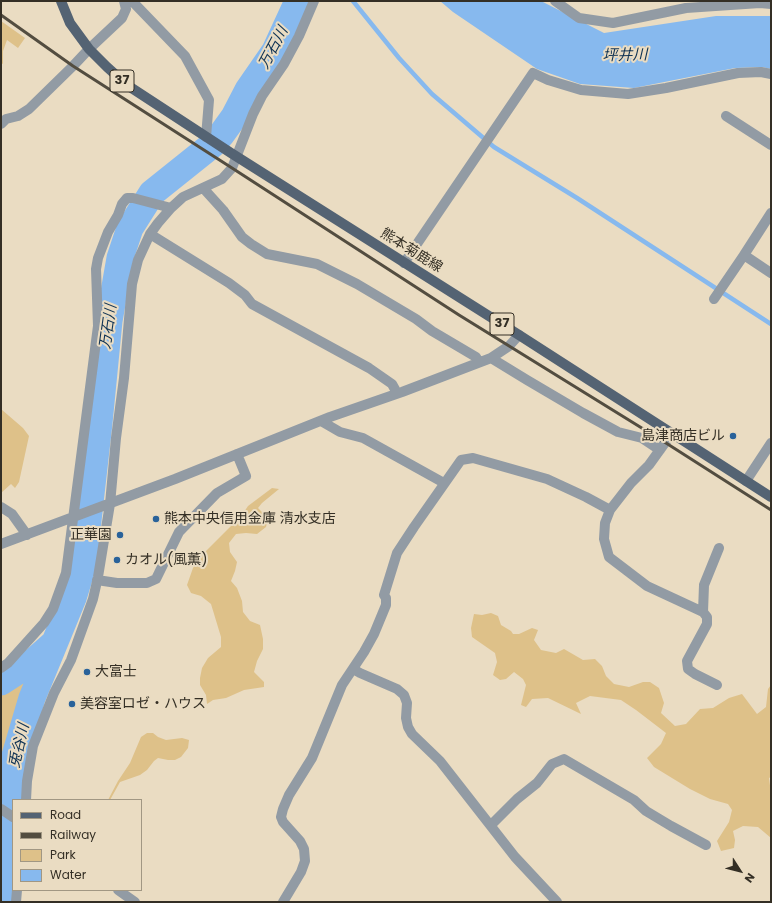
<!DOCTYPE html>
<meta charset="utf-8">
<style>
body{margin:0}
#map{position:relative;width:772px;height:903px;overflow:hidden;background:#eadcc2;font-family:Poppins,sans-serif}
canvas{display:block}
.frame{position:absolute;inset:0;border:2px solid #342f25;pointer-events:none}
.legend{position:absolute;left:12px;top:799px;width:130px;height:92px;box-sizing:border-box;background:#eadcc2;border:1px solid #a19783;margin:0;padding:5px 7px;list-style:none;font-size:12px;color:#342f25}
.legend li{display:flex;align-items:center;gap:8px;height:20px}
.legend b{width:20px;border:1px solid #a19783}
.north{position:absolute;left:720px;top:851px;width:40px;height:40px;-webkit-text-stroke:3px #eadcc2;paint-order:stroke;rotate:126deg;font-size:11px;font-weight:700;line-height:16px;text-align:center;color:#342f25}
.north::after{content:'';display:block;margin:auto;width:14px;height:18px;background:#342f25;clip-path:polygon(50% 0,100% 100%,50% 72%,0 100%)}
</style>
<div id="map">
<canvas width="772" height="903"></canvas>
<div class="frame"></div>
<ul class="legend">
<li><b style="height:5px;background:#546373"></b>Road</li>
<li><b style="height:5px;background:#534d40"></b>Railway</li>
<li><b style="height:11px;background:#dec189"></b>Park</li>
<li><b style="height:11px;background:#87b9ee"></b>Water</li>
</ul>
<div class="north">N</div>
</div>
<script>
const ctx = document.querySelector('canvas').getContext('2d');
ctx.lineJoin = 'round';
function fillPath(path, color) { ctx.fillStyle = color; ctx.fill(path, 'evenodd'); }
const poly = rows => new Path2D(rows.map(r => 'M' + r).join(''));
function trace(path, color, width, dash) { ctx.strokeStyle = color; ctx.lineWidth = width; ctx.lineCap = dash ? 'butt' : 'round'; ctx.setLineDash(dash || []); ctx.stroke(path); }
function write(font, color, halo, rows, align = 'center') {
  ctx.font = font + ' Poppins,"Noto Sans JP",sans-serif'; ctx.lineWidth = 4; ctx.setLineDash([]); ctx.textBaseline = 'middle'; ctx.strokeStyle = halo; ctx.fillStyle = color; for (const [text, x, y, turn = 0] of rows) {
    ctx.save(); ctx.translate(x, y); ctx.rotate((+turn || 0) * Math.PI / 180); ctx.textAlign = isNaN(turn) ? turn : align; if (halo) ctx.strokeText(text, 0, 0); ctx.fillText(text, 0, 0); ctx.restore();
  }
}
const green = poly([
 [1,21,25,38,18,48,7,40,3,51,3,64,1,63],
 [1,409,23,428,29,436,19,482,15,488,11,484,1,493],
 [272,488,279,489,262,503,258,508,268,518,266,527,257,534,246,533,236,534,229,543,230,552,237,562,235,571,231,581,237,588,242,601,243,612,250,621,260,625,263,639,263,649,257,661,254,672,264,682,264,687,244,690,226,698,213,700,207,704,206,695,200,685,200,678,202,668,208,658,221,647,221,637,211,604,201,596,191,593,187,585,193,568,200,557,242,515,248,506],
 [491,613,498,616,501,625,511,631,513,634,519,634,532,628,538,630,534,640,541,650,556,653,564,649,583,660,595,659,602,666,606,676,614,684,629,687,643,682,650,682,659,688,664,703,661,713,675,726,686,724,700,709,713,708,729,698,742,694,757,714,766,707,768,689,771,685,771,777,769,778,771,793,771,838,758,827,743,826,733,831,735,840,734,848,721,851,717,841,729,822,732,810,728,804,710,799,690,789,654,767,647,758,661,744,666,733,636,710,621,700,590,696,576,703,581,714,548,698,532,699,526,707,521,705,526,685,523,679,514,672,506,679,500,680,493,675,497,662,495,653,472,637,471,628,474,614,482,615],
 [37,666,39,667,6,751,1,795,1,690,19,681],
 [147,733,153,733,158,737,166,740,182,738,189,740,188,748,181,757,175,760,168,760,158,758,154,761,147,770,140,775,120,782,110,800,108,800,118,781,130,763,141,737]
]);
const water = poly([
 [440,1,541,1,604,33,716,16,771,16,771,69,762,67,735,68,634,88,580,84,537,69,453,12]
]);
const stream = poly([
 [353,1,399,58,432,94,494,147,577,198,771,324]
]);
const river = poly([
 [1,682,35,660,53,644],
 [3,902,14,759,32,698,73,598,83,565,99,423,109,321,120,258,130,228,152,193,212,145,221,135,234,117,248,90,275,51,298,1]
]);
const minor = poly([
 [132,1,185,56,209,100,206,137],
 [555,1,579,18,613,23,686,8,760,3,771,4],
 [726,116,771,145],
 [1,124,6,119,18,116,29,109,73,66,89,49,122,18,126,9,124,1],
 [204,189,223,210,242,237,251,244,267,254,317,264,357,284,416,319,432,331,476,357,479,362],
 [150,234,229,283,245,295,252,304,369,368,392,384,397,393],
 [744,255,771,213],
 [404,263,533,73,548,80,581,90,628,94,666,88,738,73,761,72,771,74],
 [714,299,744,255,771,273],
 [491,358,527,380,583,413,618,432,642,438,660,450],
 [321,421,340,432,363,438,444,483],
 [746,481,771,443],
 [1,507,12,514,27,535],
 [610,510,605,523,604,539,609,557,647,586,703,612,704,585,719,548],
 [1,544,175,479,330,417,402,392,491,358,509,346,519,335],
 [97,580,117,583,147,583,156,579,179,532,217,493,246,476,237,454],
 [703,612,707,617,707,624,687,661,688,669,695,674,717,685],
 [1,668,8,663,44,623,53,609,66,573,98,326,96,269,98,258,108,232,118,215,122,204,127,198,133,198,171,208],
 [353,669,360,673,397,689,404,695,407,703,406,718,408,727,412,734,440,761,515,857,557,902],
 [26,800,27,781,33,746,54,693,71,660,93,599,98,577,110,504,116,438,124,378,132,284,138,260,150,234,158,223,171,208,183,197,222,179,232,168,253,114,262,96,284,64,299,36,314,1],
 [1,809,13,817],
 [491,825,517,799,537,783,552,764,564,759,634,800,646,811,671,826,706,845],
 [118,890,135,902],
 [16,902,17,890],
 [283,902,301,872,305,861,304,849,300,841,283,822,281,817,283,809,289,795,312,758,342,685,364,652,374,634,386,605,386,598,384,595,397,553,414,527,461,460,473,458,547,479,586,497,610,510,631,483,649,465,672,433]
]);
const major = poly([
 [61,1,70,23,89,49,107,67,127,85,231,153,519,335,771,497]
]);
const rail = poly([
 [1,15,73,66,232,168,459,315,666,443,771,510]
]);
const markers = [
 [733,436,4,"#29629a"],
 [156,519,4,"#29629a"],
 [120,535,4,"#29629a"],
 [117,560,4,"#29629a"],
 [87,672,4,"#29629a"],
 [72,704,4,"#29629a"]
];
const shields = [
 [122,81,24],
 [502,324,24]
];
const shieldNames = [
 ["37",122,81],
 ["37",502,324]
];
const streetNames = [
 ["熊本菊鹿線",411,251,32]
];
const poiNames = [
 ["島津商店ビル",725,436,"right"],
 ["熊本中央信用金庫 清水支店",164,519],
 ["正華園",112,535,"right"],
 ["カオル(風薫)",125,560],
 ["大富士",95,672],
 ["美容室ロゼ・ハウス",80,704]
];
const waterNames = [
 ["万石川",274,48,-62],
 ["坪井川",625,56,-1],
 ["万石川",109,327,-82],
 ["兎谷川",20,746,-77]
];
fillPath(green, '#dec189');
fillPath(water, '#87b9ee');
trace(stream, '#87b9ee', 4.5);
trace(river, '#87b9ee', 27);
trace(minor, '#929ba4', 10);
trace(major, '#546373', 10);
trace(rail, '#534d40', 3);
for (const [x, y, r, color] of markers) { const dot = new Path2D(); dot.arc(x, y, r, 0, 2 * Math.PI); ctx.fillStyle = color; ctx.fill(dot); trace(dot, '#eadcc2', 1.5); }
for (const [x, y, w] of shields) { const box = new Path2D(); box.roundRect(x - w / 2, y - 11, w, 22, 3); ctx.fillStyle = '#eadcc2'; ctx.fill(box); trace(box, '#342f25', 1); }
write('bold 13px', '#342f25', null, shieldNames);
write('14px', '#342f25', '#eadcc2', streetNames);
write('14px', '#342f25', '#eadcc2', poiNames, 'left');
write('italic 15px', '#0d3153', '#eadcc2', waterNames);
</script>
